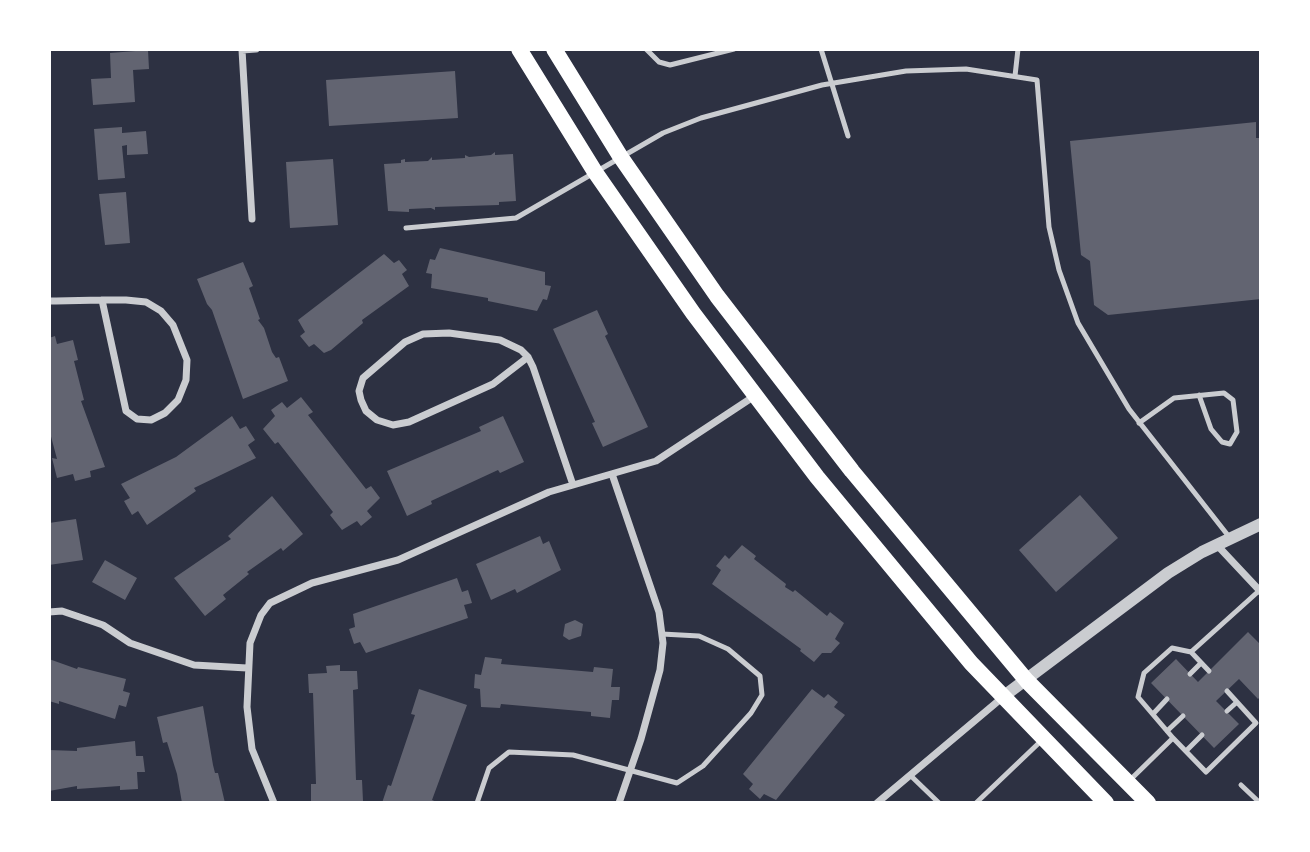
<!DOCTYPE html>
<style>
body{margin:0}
#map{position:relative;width:1310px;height:852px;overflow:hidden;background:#2d3142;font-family:Manrope,sans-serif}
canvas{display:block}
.frame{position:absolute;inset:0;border:51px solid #fff;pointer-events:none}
</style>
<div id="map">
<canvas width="1310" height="852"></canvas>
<div class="frame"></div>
</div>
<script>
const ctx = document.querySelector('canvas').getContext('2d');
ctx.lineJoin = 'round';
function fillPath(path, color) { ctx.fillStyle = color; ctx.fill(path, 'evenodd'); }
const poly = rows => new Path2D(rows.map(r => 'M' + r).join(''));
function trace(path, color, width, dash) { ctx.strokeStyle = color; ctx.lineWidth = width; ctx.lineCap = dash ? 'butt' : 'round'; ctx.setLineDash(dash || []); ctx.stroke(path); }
const building = poly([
 [148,50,149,69,133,70,135,102,93,105,91,79,111,78,110,53],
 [455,71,458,118,329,126,326,80],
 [1256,122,1256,138,1261,138,1261,299,1108,315,1094,305,1090,261,1081,255,1070,141],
 [122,127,122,133,146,131,148,154,127,155,127,145,122,146,125,178,98,180,94,129],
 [495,152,495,155,513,154,516,201,499,202,499,205,435,207,435,210,431,208,409,209,409,212,388,211,384,164,401,163,401,160,405,159,405,162,428,161,432,157,432,160,465,158,465,155,469,157,491,155],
 [333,159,338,225,290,228,286,162],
 [126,192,130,243,105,245,99,194],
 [440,248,545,272,545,285,551,286,547,300,543,299,537,311,488,301,488,298,431,288,432,274,426,273,430,259,435,260],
 [384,254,394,263,399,260,407,270,402,274,409,286,362,320,363,323,331,350,324,353,314,344,309,347,300,336,305,332,298,320],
 [243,262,253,286,249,288,260,319,258,320,264,328,272,352,276,358,279,357,288,381,243,399,212,310,207,304,197,279],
 [597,310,608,334,605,336,648,427,603,447,592,423,595,422,553,329],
 [55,336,57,344,73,340,78,360,74,361,84,400,81,401,105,467,90,471,91,477,75,481,73,474,57,478,52,458,57,459,49,429,49,338],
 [301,397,313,412,308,415,366,489,371,486,380,498,367,511,372,517,361,526,357,521,342,530,330,515,333,512,278,442,275,444,263,429,275,416,271,410,282,402,287,408],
 [232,416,240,429,246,426,255,440,248,445,256,458,194,488,196,491,147,525,138,511,132,515,124,501,130,498,121,484,176,457],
 [503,416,524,462,500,473,498,470,431,501,432,504,407,516,387,471,481,431,479,427],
 [1080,495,1118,538,1056,592,1019,550],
 [272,496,303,534,283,551,281,548,247,572,249,574,223,595,226,599,205,616,174,578,231,539,228,536],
 [76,519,83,560,49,565,49,523],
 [540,536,543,544,549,541,561,570,517,593,515,589,491,600,476,564],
 [742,545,756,556,754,559,786,584,785,587,793,592,795,590,827,616,830,612,844,623,835,639,840,643,831,653,822,653,814,662,800,651,801,649,712,584,721,570,716,566,725,555,729,559],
 [105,560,137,578,125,600,92,582],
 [457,578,462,592,468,590,472,603,464,605,468,618,366,653,360,642,354,644,349,629,355,627,353,614],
 [575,620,583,624,581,636,569,640,563,636,565,624],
 [1248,632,1261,645,1261,696,1258,699,1239,679,1216,701,1239,724,1214,748,1151,683,1176,659,1198,682],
 [485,657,502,659,501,664,593,672,594,667,613,669,611,687,620,687,619,700,612,700,610,718,591,716,591,712,501,704,500,708,481,707,480,689,474,688,475,674,481,675],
 [49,659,77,669,78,667,126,679,123,691,130,693,126,707,119,705,115,719,59,701,59,704,49,701],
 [340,665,340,671,357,671,358,689,353,690,356,780,362,780,363,801,311,803,311,784,316,784,313,693,309,693,308,674,327,673,326,666],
 [419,689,467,705,432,800,439,803,382,803,388,785,391,786,415,715,411,714],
 [812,689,824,698,828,694,838,702,834,707,845,715,776,800,764,794,760,799,749,789,753,784,743,774],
 [203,706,213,765,215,773,218,773,225,803,182,803,177,774,167,742,163,743,157,717],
 [135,741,136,756,143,756,145,772,137,772,138,789,120,790,120,786,77,789,77,786,49,791,49,750,77,751,77,748]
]);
const service = poly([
 [646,49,659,62,670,65,734,49],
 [821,49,848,136],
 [1015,76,1018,49],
 [406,228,516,218,663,133,701,118,822,85,906,71,966,69,1037,80,1049,227,1059,270,1078,323,1129,409,1230,538],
 [1139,423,1174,398,1224,393,1233,400,1237,432,1230,444,1222,442,1211,429,1199,395],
 [1191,652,1209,671],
 [1190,674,1201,663],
 [1227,711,1237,702],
 [1153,714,1167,699],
 [1167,731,1183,716],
 [1173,738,1206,772,1256,723,1227,691],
 [1186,751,1202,735],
 [910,775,939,803],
 [1129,781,1173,738,1138,697,1144,673,1172,648,1191,652,1261,589],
 [1241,785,1260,803],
 [477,803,489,768,509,752,573,755,677,783,703,766,751,713,762,695,760,676,728,649,699,636,662,634],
 [976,803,1041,741]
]);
const minor = poly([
 [252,219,242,50,256,49],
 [49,301,56,301,102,300,126,300,146,302,161,311,173,325,187,360,186,380,178,400,165,413,151,420,137,419,126,411,102,300],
 [528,357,493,384,409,422,393,425,377,420,366,411,361,400,359,391,363,378,405,342,423,334,449,333,500,340,521,350,528,357,533,367,573,485],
 [612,474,659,612,663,643,660,670,641,739,619,803],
 [1216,544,1261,592],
 [49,612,62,611,103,625,130,643,194,665,247,668],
 [274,803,252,749,247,707,250,643,261,615,270,603,312,583,398,560,549,492,656,461,756,395],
 [877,803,1003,697]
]);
const tertiary = poly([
 [1004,696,1168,573,1202,552,1261,524]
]);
const primary = poly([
 [519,49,595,172,693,313,817,477,971,663,1106,803],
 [554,49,620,156,717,296,852,471,1027,681,1148,803]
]);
fillPath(building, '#626471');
trace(service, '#caccd0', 5);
trace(minor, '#caccd0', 7);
trace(tertiary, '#caccd0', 12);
trace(primary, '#fff', 16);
</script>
